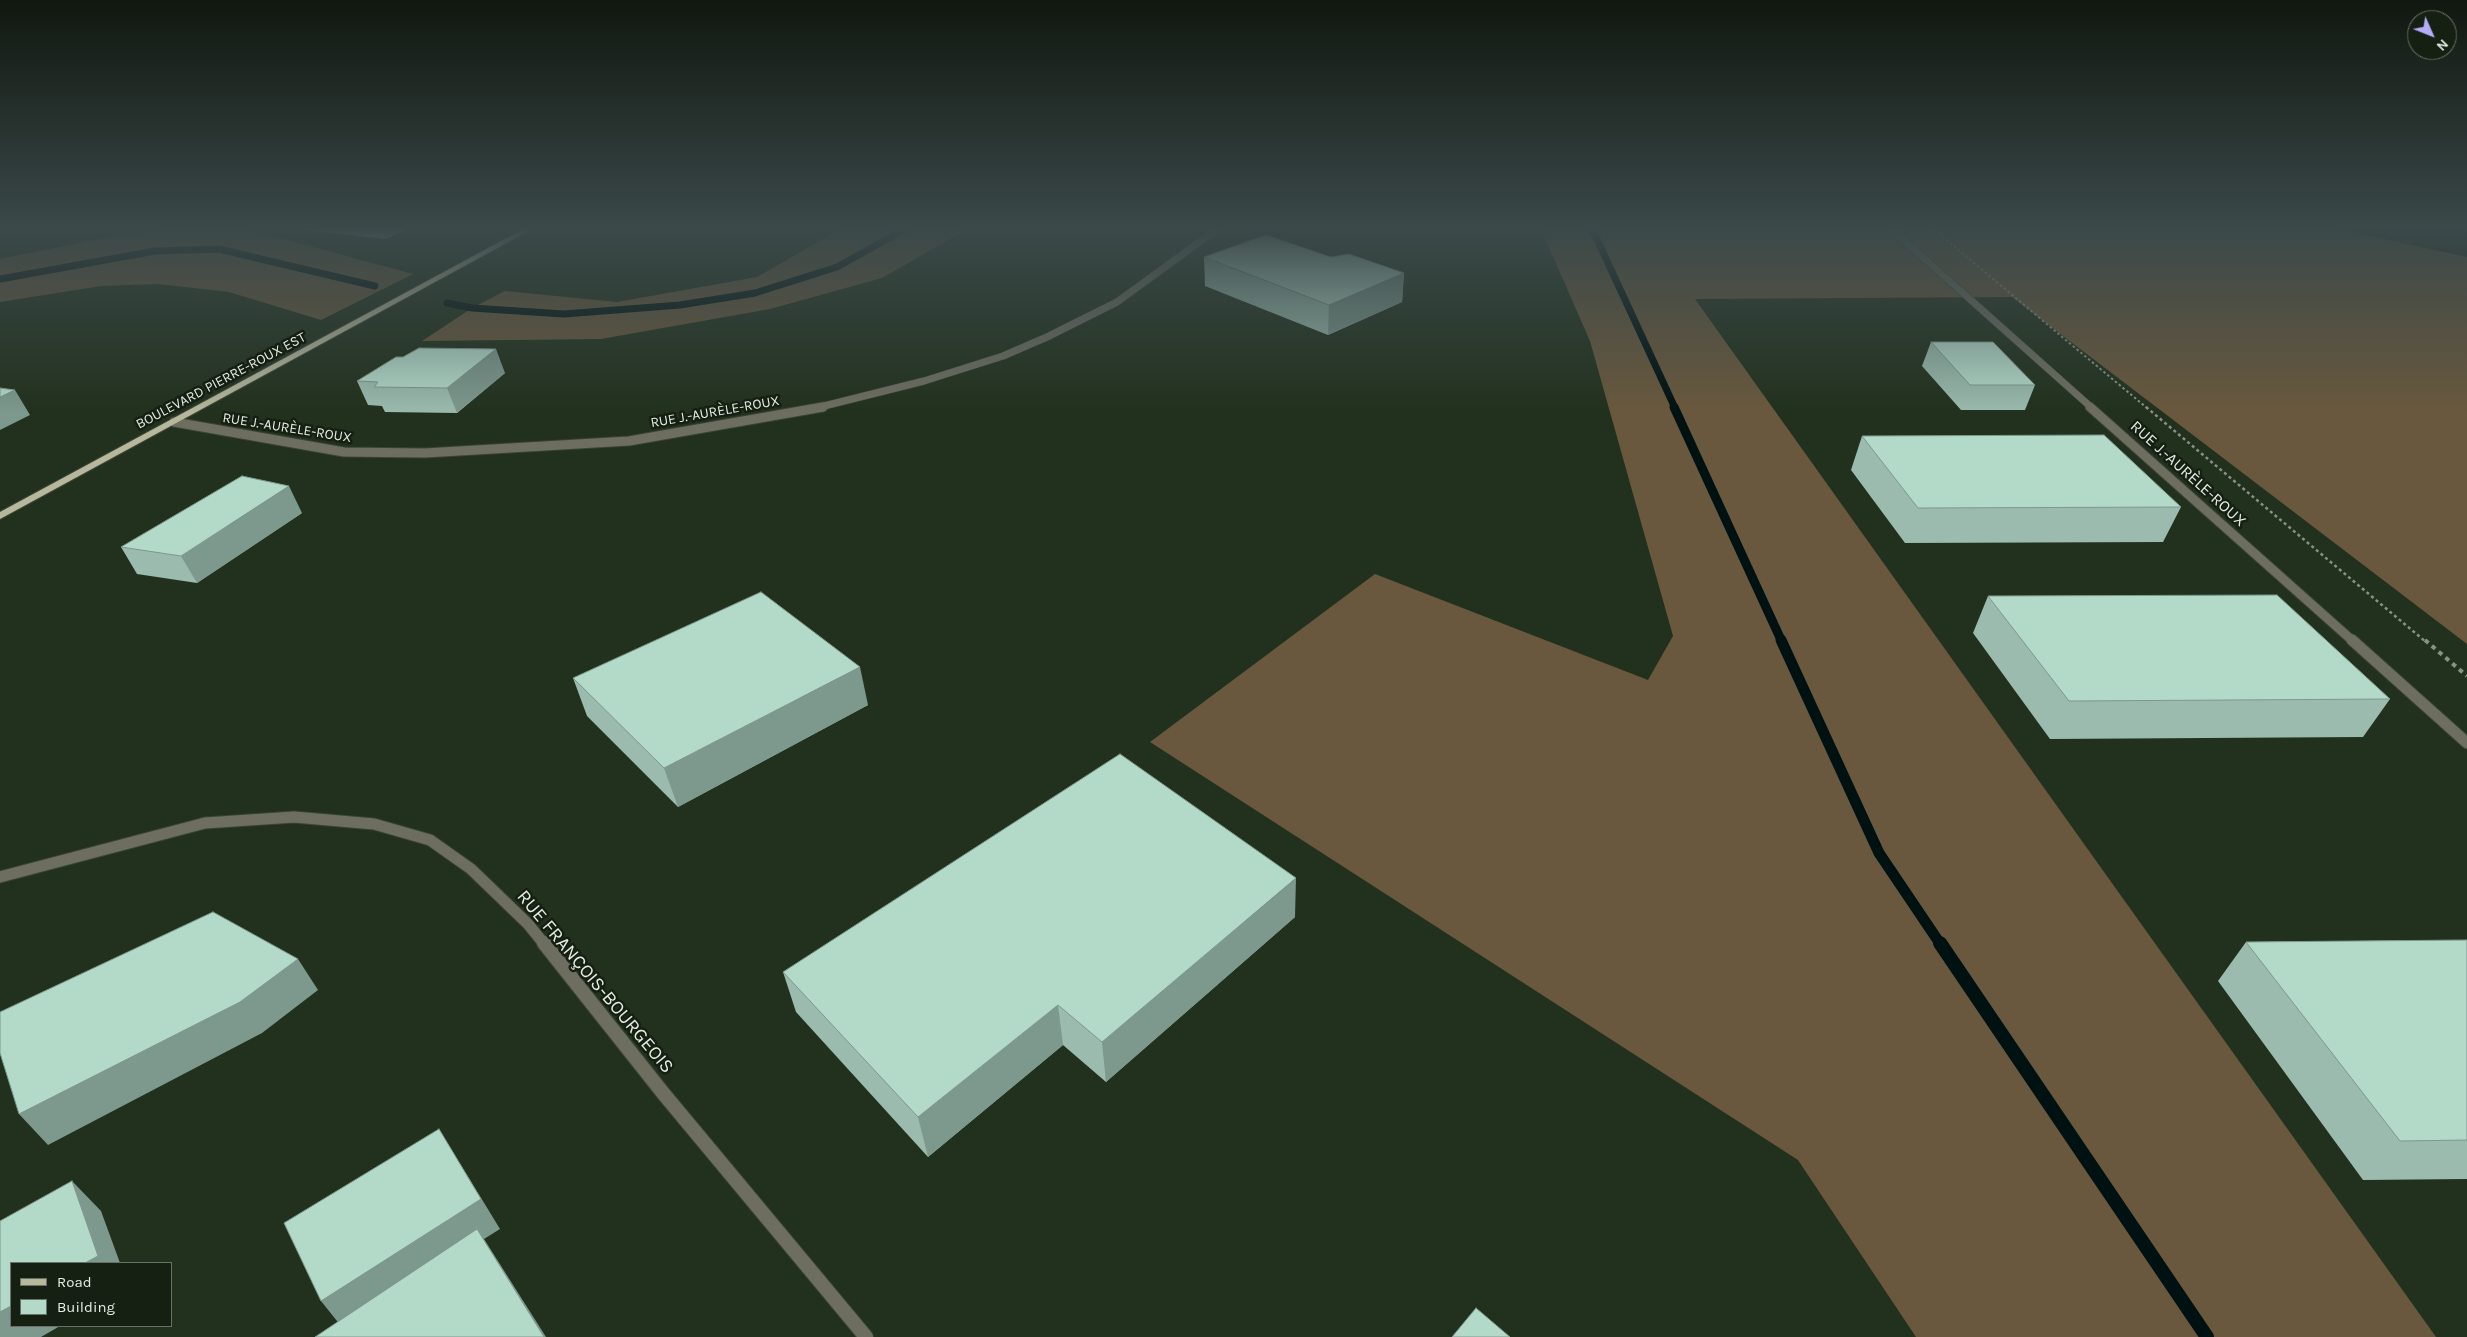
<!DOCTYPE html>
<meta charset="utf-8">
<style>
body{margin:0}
#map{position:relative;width:2467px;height:1337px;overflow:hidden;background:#1e291b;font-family:Karla,sans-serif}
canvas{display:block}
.legend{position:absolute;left:10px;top:1262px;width:162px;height:65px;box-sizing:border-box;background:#151f12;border:1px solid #687166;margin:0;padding:6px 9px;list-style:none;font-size:15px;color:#e5ece3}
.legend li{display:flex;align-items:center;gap:10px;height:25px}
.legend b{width:25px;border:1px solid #687166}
.north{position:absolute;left:2407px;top:10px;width:50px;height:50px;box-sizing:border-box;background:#151f12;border:1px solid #687166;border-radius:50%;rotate:134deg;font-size:14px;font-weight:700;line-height:20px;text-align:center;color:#e5ece3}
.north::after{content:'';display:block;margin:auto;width:18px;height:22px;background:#b4acf9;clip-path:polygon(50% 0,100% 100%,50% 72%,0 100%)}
</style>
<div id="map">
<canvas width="2467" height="1337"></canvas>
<ul class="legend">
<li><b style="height:6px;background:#b6b79b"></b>Road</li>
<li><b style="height:14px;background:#b3d9c9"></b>Building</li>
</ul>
<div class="north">N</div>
</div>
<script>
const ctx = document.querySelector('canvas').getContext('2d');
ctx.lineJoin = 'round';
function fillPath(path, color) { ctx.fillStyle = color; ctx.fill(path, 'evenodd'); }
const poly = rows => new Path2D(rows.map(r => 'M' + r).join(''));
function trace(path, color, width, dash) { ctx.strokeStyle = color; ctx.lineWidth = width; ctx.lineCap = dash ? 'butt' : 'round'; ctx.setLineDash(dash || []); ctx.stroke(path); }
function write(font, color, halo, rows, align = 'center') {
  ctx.font = font + ' Karla,sans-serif'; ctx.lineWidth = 5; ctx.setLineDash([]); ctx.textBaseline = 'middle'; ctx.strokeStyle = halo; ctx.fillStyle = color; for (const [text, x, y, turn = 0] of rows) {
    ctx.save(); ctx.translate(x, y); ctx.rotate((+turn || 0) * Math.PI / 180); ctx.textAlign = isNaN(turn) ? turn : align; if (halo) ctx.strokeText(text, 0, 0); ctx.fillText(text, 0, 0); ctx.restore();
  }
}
const built = poly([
 [0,227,2135,227,2467,303,2467,1337,0,1337],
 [11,1263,171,1263,171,1326,11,1326]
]);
const forest = poly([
 [182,227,247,229,413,274,321,320,229,292,158,284,101,286,0,302,0,259,119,235],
 [844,227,971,227,882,278,770,309,601,339,422,341,472,308,505,291,617,302,757,277],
 [1540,227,2329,227,2467,257,2467,644,2012,297,1695,299,2436,1337,1916,1337,1798,1160,1150,742,1375,574,1648,680,1673,636,1590,341]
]);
const streamFar3 = poly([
 [1587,227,1596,237,1675,408],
 [0,279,155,251,219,249,375,286],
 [447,303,472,308,564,314,680,305,755,293,837,267,909,227]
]);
const streamFar2 = poly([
 [1674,407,1782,642]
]);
const streamFar1 = poly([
 [1781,640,1879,853,1941,945]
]);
const stream = poly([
 [1940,943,2207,1337]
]);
const pathFar2 = poly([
 [1931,227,2147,408]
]);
const pathFar1 = poly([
 [2146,407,2426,642]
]);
const path = poly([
 [2425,640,2467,676]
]);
const streetFar3 = poly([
 [1889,227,2092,408],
 [816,408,924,381,1003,356,1047,337,1117,302,1220,227]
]);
const streetFar2 = poly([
 [2090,407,2354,642],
 [174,422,344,452,425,453,629,441,823,407]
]);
const streetFar1 = poly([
 [2352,640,2467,743],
 [0,877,205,823,294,817,374,824,430,840,471,869,528,924,545,945]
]);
const street = poly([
 [544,943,663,1093,866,1337]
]);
const primary = poly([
 [527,227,536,227,0,519,0,512,527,227]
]);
const wall = poly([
 [296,227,411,227,386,239,297,229],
 [1204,257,1404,273,1402,302,1328,335,1205,286],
 [1931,342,2035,385,2025,410,1961,410,1922,366],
 [505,373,457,413,385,412,382,406,368,405,357,381],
 [1862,436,2181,507,2163,542,1905,543,1851,470],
 [302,513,197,583,137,574,121,547],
 [1988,596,2390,699,2363,737,2050,739,1973,633],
 [573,678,868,705,678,807,587,716],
 [1295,917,1106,1082,1063,1045,928,1157,796,1012,783,972],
 [2467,940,2467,1179,2363,1180,2218,981,2246,942]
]);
const shadedWall = poly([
 [382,227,411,227,386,239],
 [1404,273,1402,302,1328,335,1329,305],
 [496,349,505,373,457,413,447,388],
 [15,390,30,415,0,430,0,397],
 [289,486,302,513,197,583,181,556],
 [860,667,868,705,678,807,664,768],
 [1296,878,1295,917,1106,1082,1102,1042],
 [298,959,318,990,262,1033,48,1145,19,1114],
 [1058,1005,1063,1045,928,1157,918,1117],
 [439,1129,500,1229,484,1239,546,1337,345,1331,321,1301],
 [72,1181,101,1211,120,1263,85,1263],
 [11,1306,11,1326,60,1326,41,1337,0,1337,0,1312]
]);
const building = poly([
 [1266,235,1331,257,1349,254,1404,273,1329,305,1204,257,1266,235],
 [1931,342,1993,342,2035,385,1970,385,1931,342],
 [419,348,496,349,447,388,374,387,378,382,357,381,396,357,403,357,419,348],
 [0,388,15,390,0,397,0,388],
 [2104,435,2181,507,1918,508,1862,436,2104,435],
 [242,476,289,486,181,556,121,547,242,476],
 [761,592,860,667,664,768,573,678,761,592],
 [2277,595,2390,699,2069,701,1988,596,2277,595],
 [1120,754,1296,878,1102,1042,1058,1005,918,1117,783,972,1120,754],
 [213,912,298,959,240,1002,19,1114,0,1053,0,1012,213,912],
 [2467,940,2467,1140,2400,1141,2246,942,2467,940],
 [439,1129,481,1199,321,1301,284,1223,439,1129],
 [72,1181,98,1256,85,1263,11,1263,11,1306,0,1312,0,1221,72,1181],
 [477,1229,544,1337,315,1337,477,1229],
 [1476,1308,1510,1337,1452,1337,1476,1308]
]);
const farStreetnames = [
 ["BOULEVARD PIERRE-ROUX EST",221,381,-28],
 ["RUE J.-AURÈLE-ROUX",715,412,-10],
 ["RUE J.-AURÈLE-ROUX",287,428,9]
];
const streetNames = [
 ["RUE J.-AURÈLE-ROUX",2188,474,42]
];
const nearStreetnames = [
 ["RUE FRANÇOIS-BOURGEOIS",595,982,50]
];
fillPath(built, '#22311d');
fillPath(forest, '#69583d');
trace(streamFar3, '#001112', 7);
trace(streamFar2, '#001112', 9);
trace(streamFar1, '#001112', 11);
trace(stream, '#001112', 14);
trace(streetFar3, '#3a4437', 8);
trace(streetFar2, '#3a4437', 11);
trace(streetFar1, '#3a4437', 13);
trace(street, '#3a4437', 16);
trace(primary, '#3a4437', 2);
trace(pathFar2, '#889186', 2, [2.5, 2.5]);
trace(pathFar1, '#889186', 2.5, [3, 3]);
trace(path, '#889186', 4, [4.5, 4.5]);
trace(streetFar3, '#6d6e60', 7);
trace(streetFar2, '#6d6e60', 9);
trace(streetFar1, '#6d6e60', 11);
trace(street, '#6d6e60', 14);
fillPath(primary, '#b6b79b');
fillPath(wall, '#9abbad');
fillPath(shadedWall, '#7d988d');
fillPath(building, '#b3d9c9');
trace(building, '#7d988d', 1);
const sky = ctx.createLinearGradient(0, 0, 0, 414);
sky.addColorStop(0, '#10170f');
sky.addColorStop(0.55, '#3b494a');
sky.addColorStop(1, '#3b494a00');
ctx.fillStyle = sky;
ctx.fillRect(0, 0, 2467, 414);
write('14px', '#e5ece3', '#151f12', farStreetnames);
write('16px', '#e5ece3', '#151f12', streetNames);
write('19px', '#e5ece3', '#151f12', nearStreetnames);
</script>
